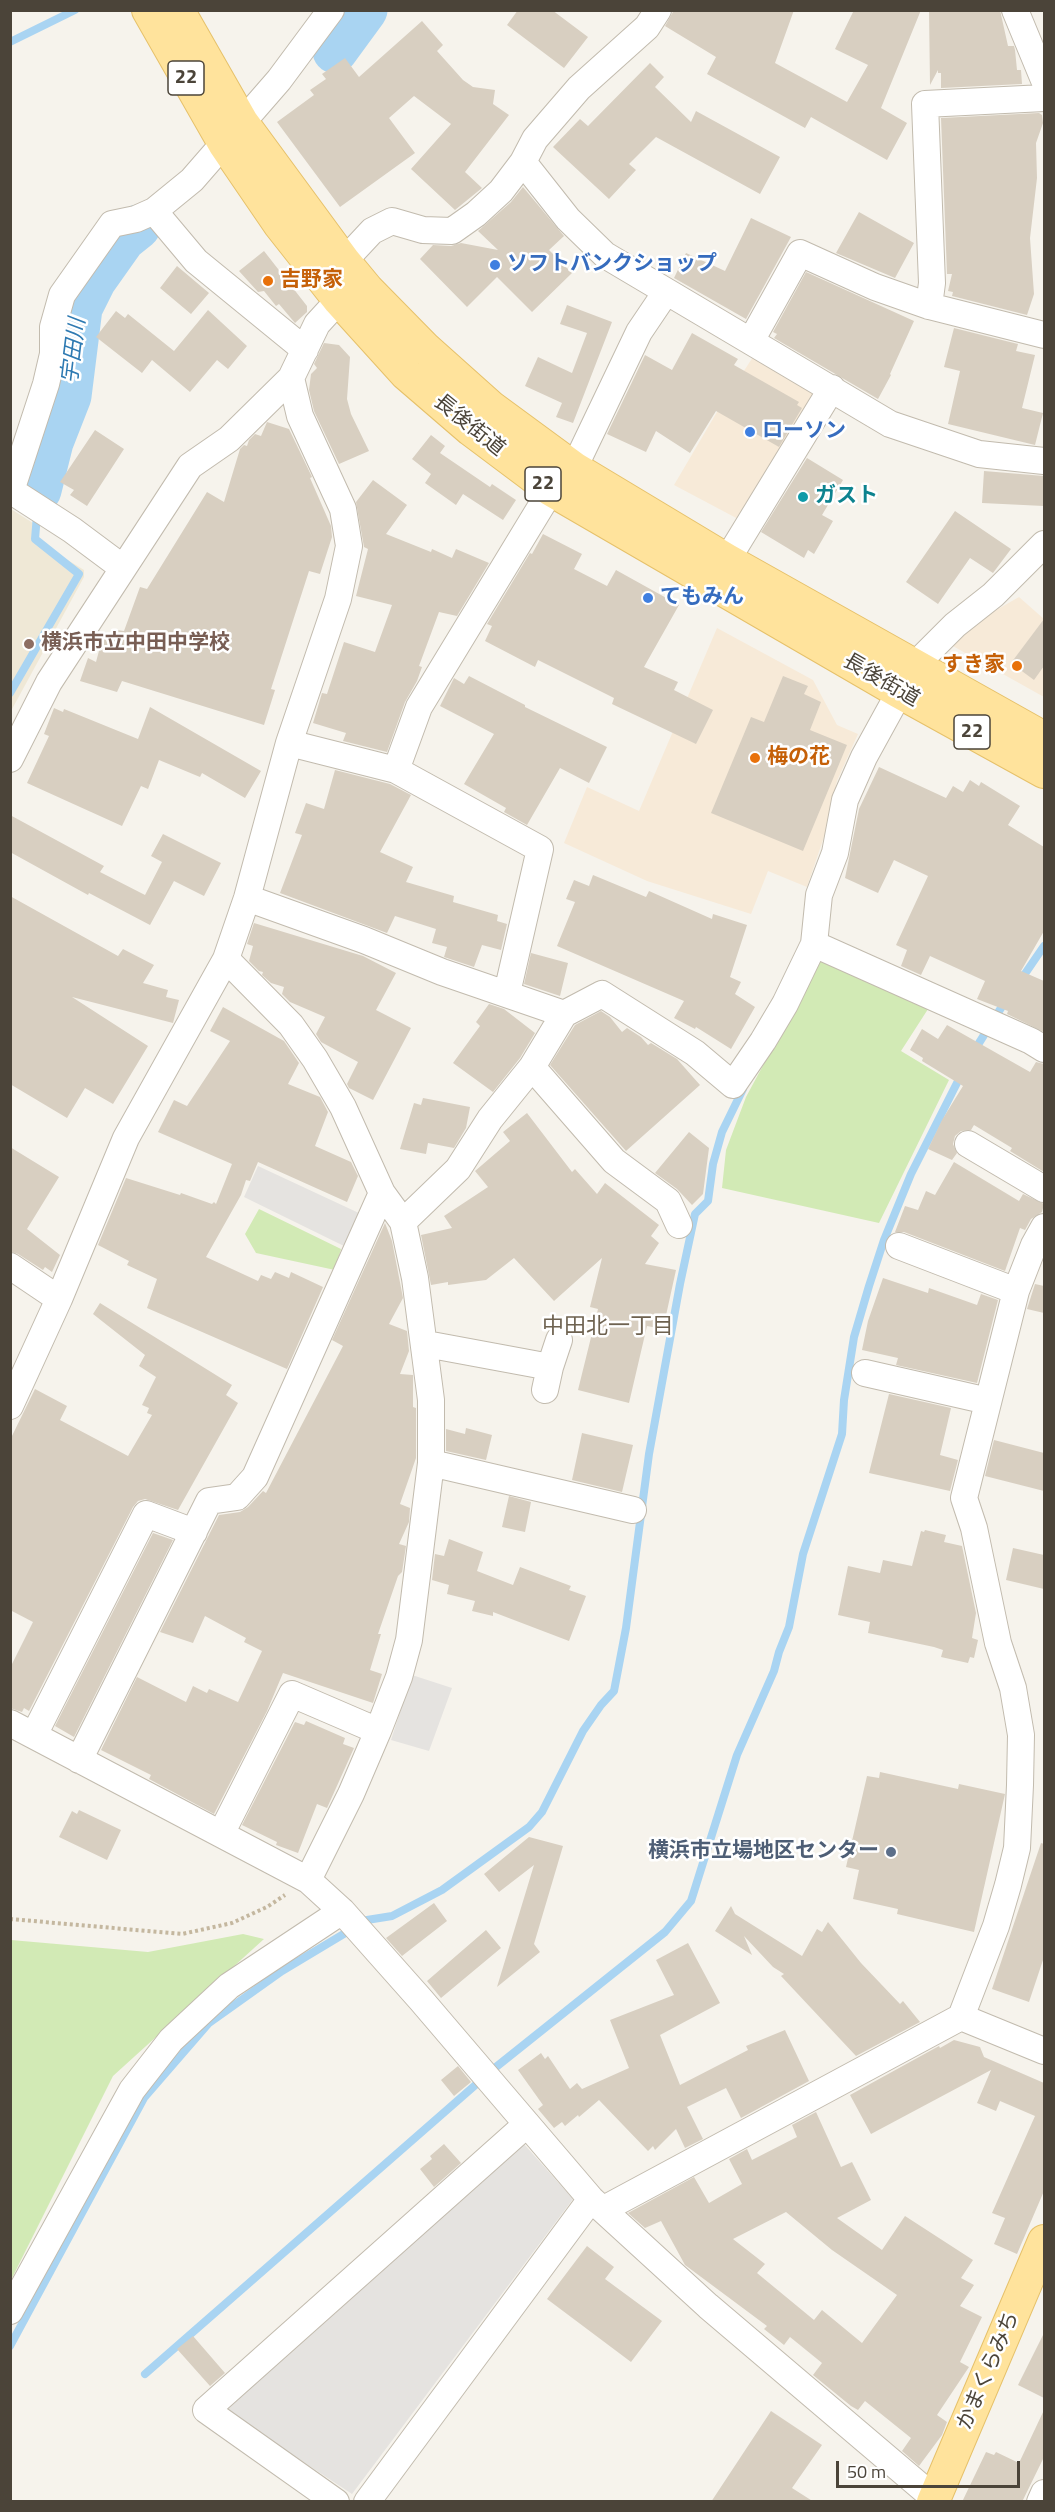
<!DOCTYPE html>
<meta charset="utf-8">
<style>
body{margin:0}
#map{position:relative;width:1055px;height:2512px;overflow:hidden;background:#f6f3ec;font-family:"Titillium Web",sans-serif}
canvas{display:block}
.frame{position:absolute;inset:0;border:12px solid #4b4439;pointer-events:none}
.scale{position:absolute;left:836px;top:2461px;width:184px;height:27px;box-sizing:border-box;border:3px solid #4b4439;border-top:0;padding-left:8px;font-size:18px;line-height:21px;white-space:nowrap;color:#4b4439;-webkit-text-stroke:4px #fff;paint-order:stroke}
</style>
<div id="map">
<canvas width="1055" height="2512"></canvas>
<div class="frame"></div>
<div class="scale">50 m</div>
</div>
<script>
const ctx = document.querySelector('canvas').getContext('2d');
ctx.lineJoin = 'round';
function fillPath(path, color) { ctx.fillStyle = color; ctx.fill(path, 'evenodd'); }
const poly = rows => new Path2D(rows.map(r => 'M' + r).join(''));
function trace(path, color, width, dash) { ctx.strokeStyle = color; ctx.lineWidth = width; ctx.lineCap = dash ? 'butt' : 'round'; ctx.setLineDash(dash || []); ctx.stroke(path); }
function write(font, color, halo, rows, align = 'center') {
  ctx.font = font + ' "Titillium Web","Noto Sans JP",sans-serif'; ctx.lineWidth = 5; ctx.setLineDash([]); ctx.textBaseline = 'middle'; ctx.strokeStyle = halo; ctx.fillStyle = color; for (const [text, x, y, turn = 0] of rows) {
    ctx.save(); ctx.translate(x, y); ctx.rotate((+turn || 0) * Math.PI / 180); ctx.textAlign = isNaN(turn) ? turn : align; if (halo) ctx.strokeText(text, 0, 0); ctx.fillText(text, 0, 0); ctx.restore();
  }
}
const commercial = poly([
 [753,357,812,389,814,398,740,520,674,485,717,412],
 [1019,597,1044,619,1044,697,951,645,972,624],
 [717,628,813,680,837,725,858,734,837,781,825,834,807,887,768,871,751,914,647,881,564,843,587,787,639,811]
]);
const education = poly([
 [11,509,36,525,35,540,84,570,84,577,11,711]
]);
const green = poly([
 [820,960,930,1006,901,1051,949,1080,879,1223,722,1188,726,1150,746,1097],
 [259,1209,341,1249,335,1270,256,1253,245,1234],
 [243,1934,264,1939,113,2076,11,2280,11,1940,148,1952]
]);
const parking = poly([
 [258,1166,361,1214,346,1247,244,1197],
 [412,1675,452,1688,429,1751,391,1740],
 [523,2143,573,2199,352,2494,223,2409]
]);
const stream = poly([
 [10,42,75,10],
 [10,693,79,574,35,539,37,515],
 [1020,981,1044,946],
 [974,1051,1006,1000],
 [10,2346,144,2098,209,2023,282,1971,367,1920,392,1916,442,1890,529,1827,542,1812,583,1731,601,1705,614,1691,626,1628,649,1454,680,1284,695,1214,708,1201,713,1164,722,1132,743,1089],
 [145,2374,496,2067,665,1932,691,1901,737,1755,774,1671,779,1652,789,1627,803,1554,842,1434,844,1400,854,1337,869,1286,884,1240,911,1174,961,1075]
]);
const river = poly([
 [335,51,365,10],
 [39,490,51,442,69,396,80,308,94,280,123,239,138,227]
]);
const building = poly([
 [518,10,552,10,588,37,564,68,507,25],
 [674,10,794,10,775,63,847,102,868,65,835,49,854,10,921,10,881,108,907,123,887,160,811,117,805,128,707,74,716,57,665,26],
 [929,10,1000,10,1008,46,1014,46,1015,50,1017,70,1021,70,1022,84,941,88,941,73,938,73,938,70,930,85],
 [422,21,443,45,437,51,463,80,473,87,495,90,493,104,509,115,465,172,482,188,455,210,411,169,451,124,414,96,389,118,415,153,340,207,277,122,314,95,310,90,326,79,322,74,345,58,359,77],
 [650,63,664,77,655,87,691,122,696,111,780,157,760,194,656,137,629,164,636,170,609,199,553,147,580,119,588,126],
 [1039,113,1042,115,1043,123,1036,143,1037,178,1030,238,1034,294,1027,315,952,296,953,292,948,291,952,274,947,274,941,118],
 [523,187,564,236,549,250,572,273,532,312,497,277,467,307,420,259,433,245,451,246,461,243,498,250,478,231,511,202],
 [859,212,914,243,895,278,836,253],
 [751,218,791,237,746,319,674,278,686,253,725,271],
 [264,251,307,306,307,312,295,323,279,304,276,306,264,291,258,292,239,271],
 [177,266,209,293,191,314,160,288],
 [806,272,914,321,890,374,891,375,878,399,774,338,777,334,773,332],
 [567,305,612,322,573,423,556,417,562,403,525,386,538,357,572,373,587,333,560,324],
 [208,310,247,346,228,369,217,360,190,392,152,360,142,373,96,337,116,311,125,318,128,314,174,351],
 [954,328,1018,344,1016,351,1035,355,1022,408,1043,413,1035,445,948,424,960,371,944,367],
 [692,333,738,359,734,365,799,402,797,405,802,408,779,447,716,411,690,453,656,431,646,452,607,434,645,355,672,370],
 [324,343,339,345,350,357,347,399,351,414,369,451,339,464,314,411,309,390,311,374,317,368,314,364],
 [267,422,289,429,312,477,310,478,331,526,332,537,320,574,309,571,271,689,275,690,264,725,122,681,117,692,80,681,88,658,96,662,104,632,115,635,117,630,124,631,140,587,147,589,207,492,224,502,240,449,244,445,247,446,249,440,255,434,261,436],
 [95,430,124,449,87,506,70,495,74,490,60,482],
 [431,435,445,446,440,453,490,487,492,484,516,500,503,520,463,494,456,505,425,483,431,474,412,459],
 [807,458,843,480,822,515,833,521,814,554,808,550,804,558,761,532],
 [984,471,1044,476,1044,506,982,503],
 [373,480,407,505,386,534,431,552,432,549,452,558,456,549,489,563,457,616,439,612,419,666,422,667,417,681,405,702,387,752,343,741,346,733,313,723,322,693,327,694,344,642,375,652,392,605,356,596,368,549,364,547,356,502],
 [955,511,1011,549,993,573,970,558,938,604,906,582],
 [543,534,582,554,574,569,607,586,616,570,679,605,644,667,678,682,674,690,713,710,696,744,612,704,614,698,538,660,535,667,485,641,492,626,487,624,530,553,532,554],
 [1044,619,1044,666,1034,680,1011,663],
 [469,676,525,705,525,707,607,747,589,783,560,768,527,825,504,812,506,808,464,784,494,734,440,706,454,678,464,684],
 [783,676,808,686,804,694,821,702,810,730,847,745,803,851,711,813,751,717,764,722],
 [150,707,261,771,245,798,202,773,200,777,159,760,148,789,141,786,122,826,27,783,49,736,44,734,54,708,63,712,64,709,138,739],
 [879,767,946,798,953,786,963,792,970,780,979,786,981,782,1020,806,1008,825,1044,847,1044,931,1021,971,1044,981,1044,1032,1007,1014,1008,1011,977,999,985,981,930,956,921,975,901,966,907,950,896,945,928,876,894,860,878,893,845,878,859,809],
 [335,770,390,784,411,795,380,852,413,867,406,882,454,896,453,902,498,915,497,921,507,924,501,950,482,945,474,967,444,957,447,947,432,943,436,929,395,916,387,933,280,893,302,835,295,833,306,803,324,809],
 [10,815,104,866,100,872,145,895,162,862,151,856,163,834,221,863,204,896,174,881,150,925,89,893,88,895,10,852],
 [593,875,646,897,649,891,712,919,713,914,747,925,730,977,741,982,735,994,755,1007,731,1049,696,1027,695,1029,674,1018,684,1001,557,946,575,902,566,899,574,880,589,886],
 [10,896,118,956,123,949,154,965,143,983,168,990,166,997,179,1000,173,1023,72,997,148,1046,113,1104,85,1088,67,1118,10,1084],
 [254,923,363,956,396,973,376,1010,411,1028,373,1100,349,1088,347,1084,358,1062,321,1042,316,1034,325,1017,290,1002,282,994,284,987,271,983,262,975,263,972,259,971,249,961,253,946,247,944],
 [531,953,568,963,560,996,524,984],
 [489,1004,504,1009,535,1033,520,1058,493,1092,453,1063,480,1026,476,1022],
 [223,1007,284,1041,299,1063,288,1084,320,1097,328,1112,315,1146,351,1162,358,1176,347,1202,258,1162,250,1181,246,1180,241,1195,206,1257,258,1281,261,1275,271,1279,275,1272,289,1278,291,1272,323,1287,287,1369,147,1308,157,1279,127,1265,129,1261,98,1245,126,1178,180,1195,181,1193,212,1204,214,1202,216,1204,232,1164,158,1132,174,1100,187,1106,230,1041,210,1031],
 [601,1011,610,1017,622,1032,627,1028,641,1037,648,1045,651,1043,677,1059,700,1085,626,1151,550,1065,575,1025],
 [947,1025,1030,1072,1036,1062,1044,1064,1044,1172,1010,1151,1012,1148,974,1125,971,1130,961,1131,955,1136,953,1144,957,1153,952,1160,928,1149,942,1120,963,1086,922,1061,923,1058,910,1050,922,1029,938,1039],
 [423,1098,470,1107,466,1128,454,1148,428,1143,426,1154,400,1149,414,1103,421,1105],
 [527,1113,572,1172,575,1169,597,1194,605,1183,659,1225,651,1236,659,1243,645,1264,676,1270,663,1329,647,1326,629,1403,578,1390,598,1309,590,1307,602,1258,554,1301,514,1258,486,1280,448,1285,448,1282,431,1285,421,1235,452,1228,444,1216,488,1187,475,1171,510,1141,503,1132],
 [689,1132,709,1148,703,1194,692,1205,677,1189,655,1173],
 [10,1147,59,1177,27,1229,60,1255,52,1272,45,1267,43,1270,18,1254,10,1251],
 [954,1162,1019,1201,1023,1194,1044,1204,1042,1212,1031,1219,1025,1230,1020,1228,1005,1271,904,1232,895,1232,905,1206,918,1210,926,1191,935,1195],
 [385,1223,392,1241,403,1298,389,1324,407,1331,409,1351,400,1374,413,1375,413,1407,416,1408,416,1458,400,1504,410,1508,409,1522,399,1544,406,1546,402,1572,398,1576,378,1634,381,1634,370,1670,382,1674,373,1703,283,1673,267,1711,214,1814,149,1779,151,1775,101,1750,137,1677,186,1702,193,1686,207,1693,209,1689,238,1702,262,1651,244,1642,246,1638,205,1616,193,1643,160,1632,219,1515,240,1512,248,1507,263,1491,266,1493,343,1346,332,1340],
 [883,1278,928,1293,929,1288,977,1305,981,1294,998,1300,977,1383,896,1365,898,1358,862,1350,868,1321],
 [1035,1284,1044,1286,1044,1313,1027,1309],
 [100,1303,232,1385,226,1395,238,1403,178,1510,145,1499,138,1501,133,1507,29,1711,24,1708,22,1712,10,1708,10,1668,33,1622,10,1610,10,1440,35,1389,67,1406,60,1420,128,1456,152,1415,147,1413,149,1408,142,1405,156,1377,139,1366,145,1355,93,1314],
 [889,1394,951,1408,940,1455,958,1460,950,1491,869,1473],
 [466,1428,492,1435,486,1460,446,1451,446,1429,465,1434],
 [582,1433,633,1445,622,1492,572,1480],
 [994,1440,1044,1453,1044,1491,985,1476],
 [509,1496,531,1502,525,1532,502,1527],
 [925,1530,946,1535,944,1542,962,1546,976,1613,972,1638,978,1640,974,1658,970,1657,968,1663,941,1657,943,1650,934,1647,868,1633,870,1622,838,1615,848,1566,880,1573,883,1560,912,1566,921,1531,924,1532],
 [153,1533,173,1540,74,1737,55,1726],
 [449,1539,483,1552,477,1571,513,1585,520,1567,571,1586,569,1590,586,1596,569,1641,493,1612,493,1616,472,1611,475,1601,447,1594,449,1585,432,1580,435,1554,444,1556],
 [1013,1548,1044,1555,1044,1589,1006,1580],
 [306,1721,345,1738,343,1744,354,1748,327,1808,317,1804,298,1853,276,1845,277,1842,242,1825,295,1722,304,1725],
 [880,1772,958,1789,959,1784,1005,1794,974,1932,897,1914,898,1909,853,1899,859,1870,846,1867,867,1776,879,1778],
 [79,1810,121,1830,107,1860,59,1837,72,1811,77,1814],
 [529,1837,563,1846,534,1944,540,1952,497,1987,534,1865,499,1892,484,1874],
 [1041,1843,1044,1844,1044,1957,1029,2002,992,1989],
 [434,1903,447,1921,402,1956,386,1938],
 [731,1906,735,1914,802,1956,817,1929,822,1932,828,1922,861,1963,900,2004,903,2001,920,2022,856,2056,781,1976,784,1974,773,1967,744,1936,752,1955,715,1931],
 [486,1930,501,1948,441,1998,427,1981],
 [688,1943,720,2003,660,2035,680,2085,748,2050,746,2046,785,2030,809,2081,741,2118,726,2088,687,2107,703,2139,685,2148,676,2129,655,2150,653,2146,648,2151,599,2100,579,2117,578,2115,565,2126,562,2122,554,2128,538,2109,543,2105,518,2070,541,2053,545,2059,548,2056,570,2089,577,2083,582,2089,629,2068,610,2020,674,1995,656,1960],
 [954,2040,980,2047,984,2057,1044,2083,1044,2191,1017,2254,994,2244,1005,2218,992,2213,1035,2116,1000,2101,996,2111,977,2103,991,2070,871,2134,850,2095,939,2046,940,2048],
 [458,2066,471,2082,454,2096,441,2080],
 [816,2112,841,2167,852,2162,871,2200,837,2218,882,2250,905,2216,973,2260,961,2278,974,2285,960,2306,982,2317,960,2362,969,2367,937,2415,947,2422,942,2435,919,2466,902,2451,911,2438,865,2401,858,2410,851,2406,813,2375,822,2363,790,2337,784,2345,764,2329,767,2326,685,2265,661,2221,645,2228,628,2213,694,2177,709,2203,742,2184,729,2159,747,2149,752,2160,797,2137,792,2125],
 [786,2212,832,2250,897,2295,862,2343,822,2310,814,2320,757,2273,765,2264,733,2239],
 [444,2144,461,2163,434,2187,420,2169,432,2159,430,2156],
 [587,2246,614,2267,605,2279,662,2321,631,2362,547,2299],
 [1044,2333,1044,2398,1018,2385],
 [193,2336,225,2373,210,2386,177,2349],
 [1044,2410,1044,2457,1022,2502,962,2502,986,2452,994,2455,996,2452,1019,2463],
 [771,2411,822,2445,792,2488,814,2502,711,2502]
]);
const path = poly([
 [10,1919,182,1934,232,1923,267,1907,285,1895]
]);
const minor = poly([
 [1015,10,1044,80],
 [523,162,568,219,605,255,890,424,979,454,1044,461],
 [154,211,196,261,305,350],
 [344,261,372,231,392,221,423,230,452,231,476,214,501,191,523,162,535,139,579,88,647,27,658,10],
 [929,306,932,283,925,104,1044,98],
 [751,341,800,253,875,287,929,306,1044,335],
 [574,468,639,332,666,292],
 [10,490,72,530,123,568],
 [11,491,46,384,53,354,53,327,62,295,112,224,136,219,154,211,192,180,279,80,331,10],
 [727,560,832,388],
 [289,743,396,770,540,849,507,993],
 [10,759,49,682,190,466,229,439,291,378,317,324,339,300],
 [396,770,419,707,551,490],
 [247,898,364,940,442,972,564,1014],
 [814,944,1031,1041,1044,1049],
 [226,959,291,1025,315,1059,343,1107,382,1193,403,1222,415,1278,431,1400,431,1463,409,1640,399,1677,378,1731,351,1794,308,1880],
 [532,1067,614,1161,668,1201,679,1225],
 [968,1144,1044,1189],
 [403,1222,458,1169,490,1119,532,1067,564,1014,602,994,695,1053,733,1085,763,1041,785,1004,814,944,819,895,835,853,845,800,864,757,914,666,955,625,993,595,1044,544],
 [899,1246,1016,1291],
 [10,1266,59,1299],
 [426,1344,550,1367,559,1340],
 [865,1373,988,1401],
 [545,1390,550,1367],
 [10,1406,59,1299,126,1138,226,959,247,898,289,743,338,599,349,546,343,509,300,416,291,378],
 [431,1463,633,1510],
 [10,1723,308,1880,342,1911,421,2000,591,2199,708,2306,934,2498],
 [34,1735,146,1514,194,1532],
 [79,1760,209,1501,237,1497,255,1477,382,1193],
 [221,1834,292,1694,378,1731],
 [961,2017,1044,2051],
 [604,2209,961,2017,996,1926,1008,1885,1017,1848,1020,1785,1021,1735,1013,1688,998,1643,974,1528,964,1498,1016,1291,1034,1245,1044,1227],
 [10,2311,132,2090,171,2040,229,1986,342,1911],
 [336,2502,206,2410,527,2124],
 [367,2502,591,2199],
 [1040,2502,1044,2493]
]);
const major = poly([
 [148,10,225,145,279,224,339,300,406,374,471,430,551,490,899,692,1044,772],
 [178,10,242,122,344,261,368,290,425,348,491,407,574,468,727,560,1044,738],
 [933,2502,1044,2241]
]);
const markers = [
 [495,265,6,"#3f7fe0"],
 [268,281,6,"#e8710a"],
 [750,432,6,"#3f7fe0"],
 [803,497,6,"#0f9aa8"],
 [648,598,6,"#3f7fe0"],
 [29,644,6,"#8d6e63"],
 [1017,666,6,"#e8710a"],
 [755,758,6,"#e8710a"],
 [891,1852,6,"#5c6f8a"]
];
const shields = [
 [186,78,36],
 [543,484,36],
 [972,732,36]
];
const shieldNames = [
 ["22",186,78],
 ["22",543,484],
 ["22",972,732]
];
const shopNames = [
 ["ソフトバンクショップ",507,265],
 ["ローソン",762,432],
 ["てもみん",660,598]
];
const foodNames = [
 ["吉野家",280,281],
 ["すき家",1005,666,"right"],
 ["梅の花",767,758]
];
const streetNames = [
 ["長後街道",469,426,39],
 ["長後街道",881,681,30],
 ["かまくらみち",989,2371,-67]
];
const cultureNames = [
 ["ガスト",815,497]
];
const educationNames = [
 ["横浜市立中田中学校",41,644]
];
const serviceNames = [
 ["横浜市立場地区センター",879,1852]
];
const waterNames = [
 ["宇田川",75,351,-83]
];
const neighbourhoodNames = [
 ["中田北一丁目",608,1328]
];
fillPath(commercial, '#f7ead8');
fillPath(education, '#efe8d6');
fillPath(green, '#d2eab5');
fillPath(parking, '#e5e3e0');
trace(stream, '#a9d4f2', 8);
trace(river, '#a9d4f2', 45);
fillPath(building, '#d8cfc1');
trace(minor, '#c2bbae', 28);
trace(major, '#e6c16a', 34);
trace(path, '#c4b79f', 4, [3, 3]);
trace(minor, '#fff', 26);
trace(major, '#ffe39c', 32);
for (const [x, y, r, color] of markers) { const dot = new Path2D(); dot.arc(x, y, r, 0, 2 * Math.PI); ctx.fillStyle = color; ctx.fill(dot); trace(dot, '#fff', 2); }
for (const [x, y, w] of shields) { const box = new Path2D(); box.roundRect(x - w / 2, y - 17, w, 34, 4.5); ctx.fillStyle = '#fff'; ctx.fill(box); trace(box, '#4b4439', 1.5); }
write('bold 20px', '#4b4439', null, shieldNames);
write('bold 21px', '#366cbe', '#fff', shopNames, 'left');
write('bold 21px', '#c56008', '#fff', foodNames, 'left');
write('21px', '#4b4439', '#fff', streetNames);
write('bold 21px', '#0d838f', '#fff', cultureNames, 'left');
write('bold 21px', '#785e54', '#fff', educationNames, 'left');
write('bold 21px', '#4e5e75', '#fff', serviceNames, 'right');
write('italic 22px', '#2e7ab2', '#fff', waterNames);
write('22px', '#6e6250', '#fff', neighbourhoodNames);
</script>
